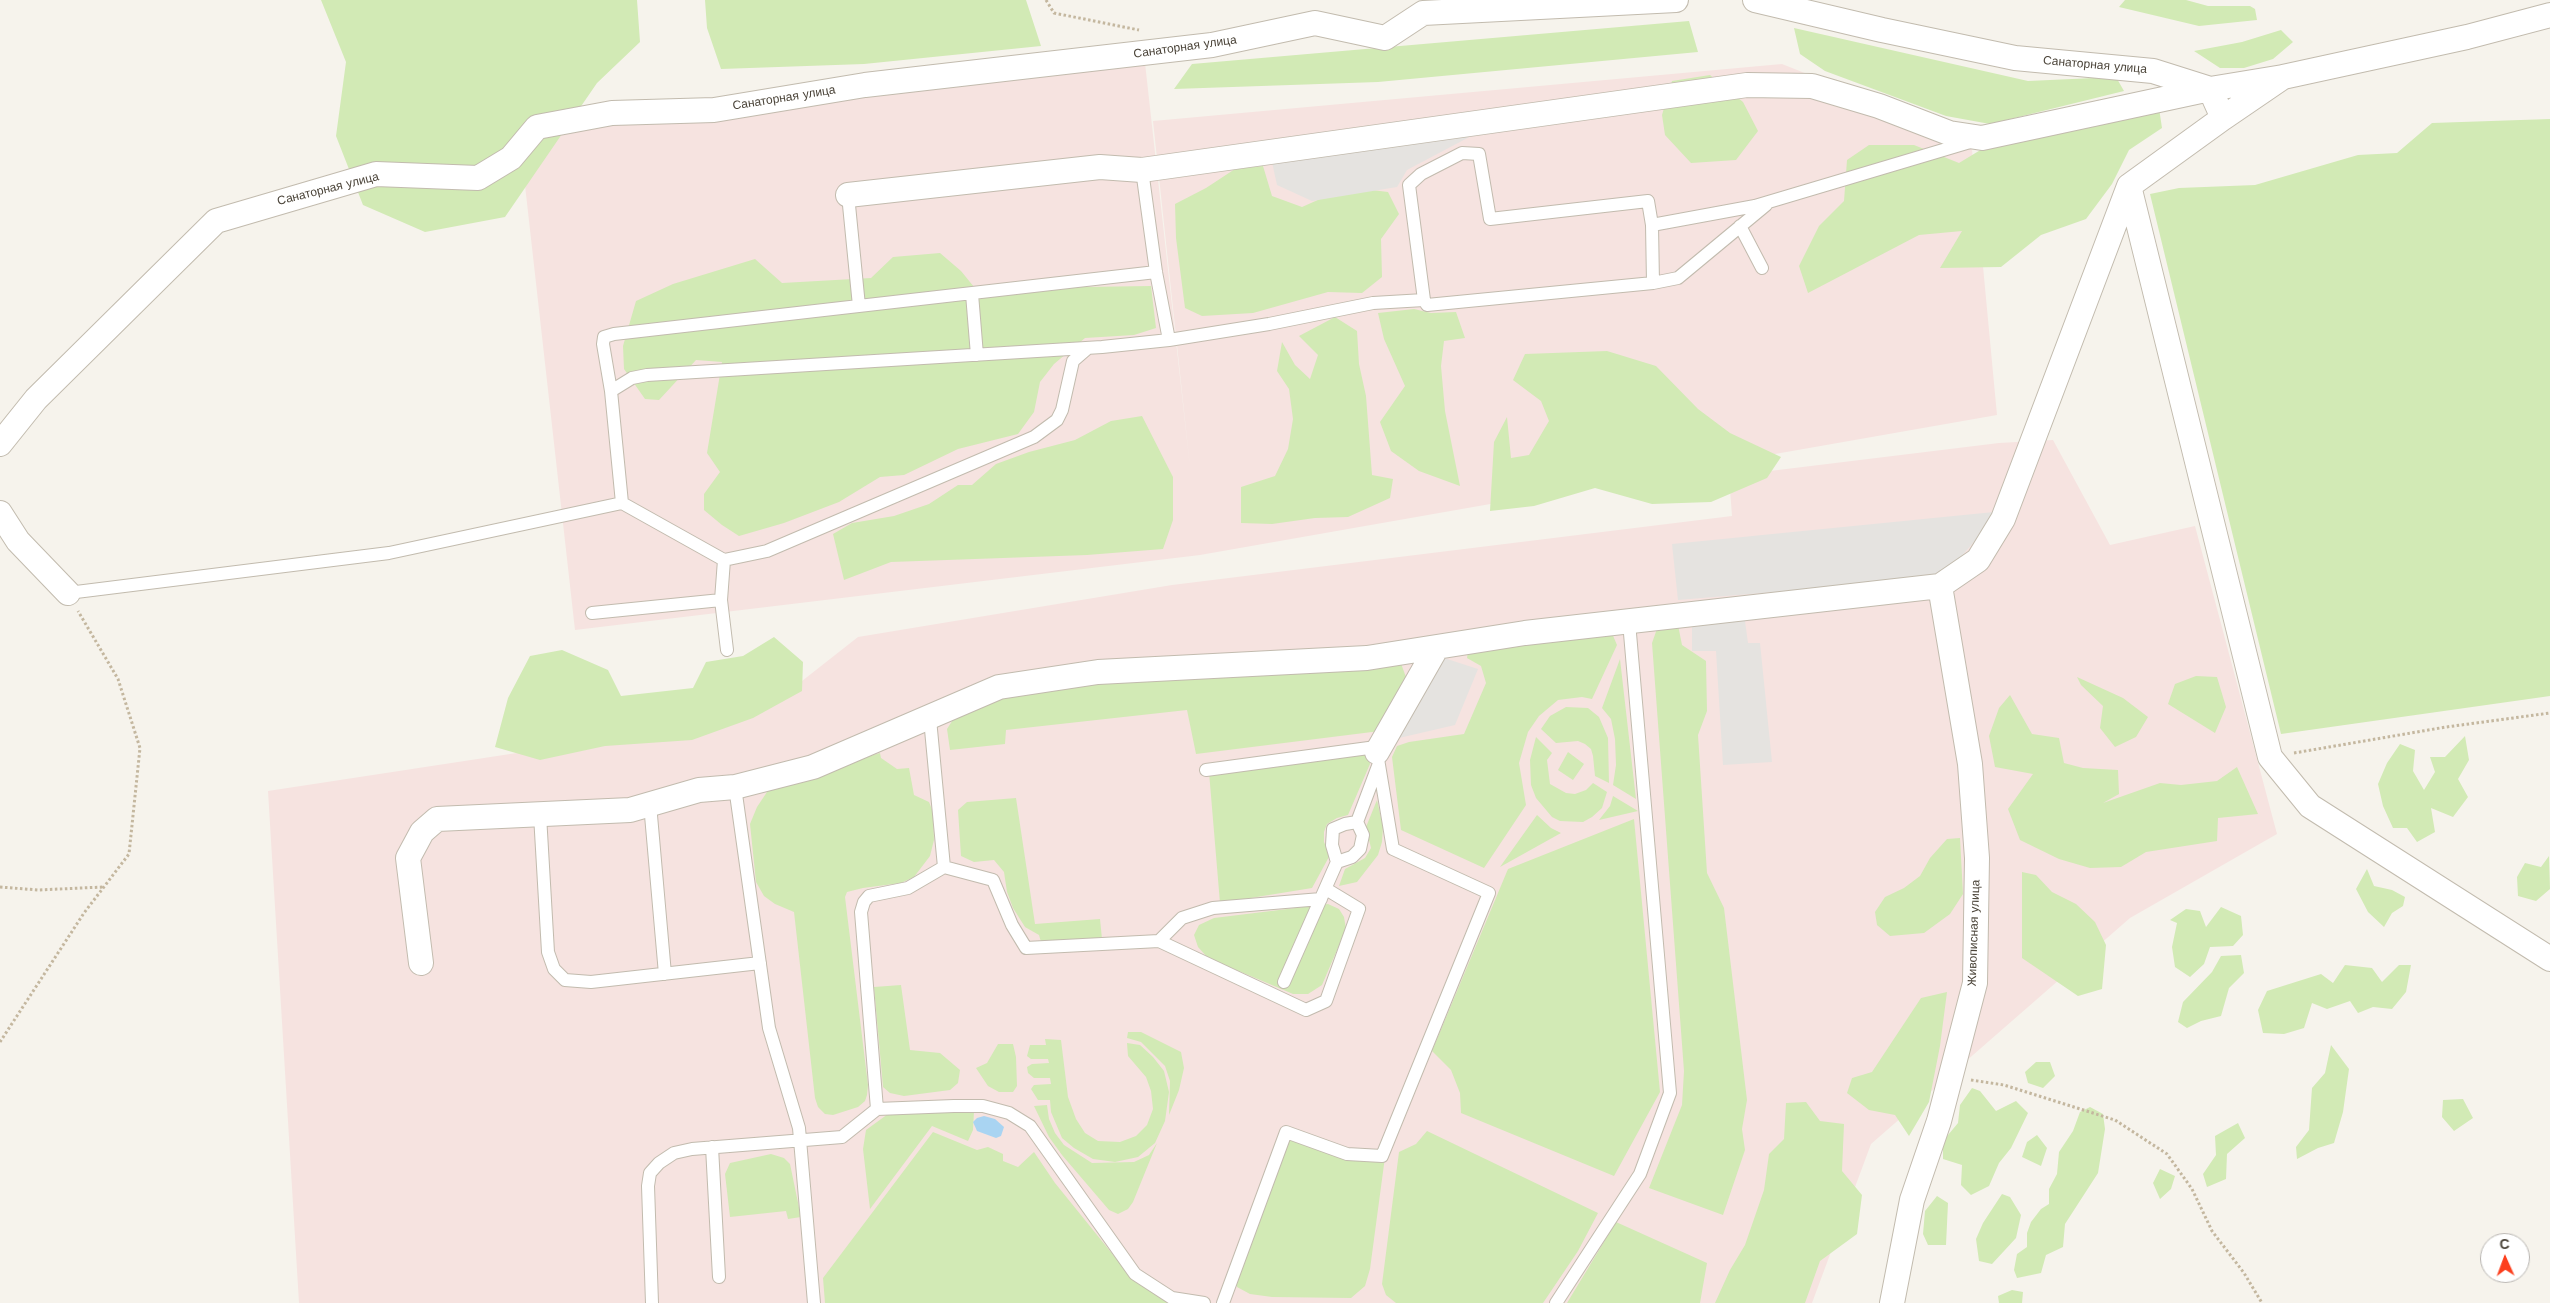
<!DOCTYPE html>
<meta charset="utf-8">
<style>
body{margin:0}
#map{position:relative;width:2550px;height:1303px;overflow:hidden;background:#f6f3ec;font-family:"Work Sans",sans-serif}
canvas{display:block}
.north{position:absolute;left:2480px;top:1233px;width:50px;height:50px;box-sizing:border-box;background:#fff;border:1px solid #b7b4b0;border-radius:50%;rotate:358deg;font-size:14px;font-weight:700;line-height:20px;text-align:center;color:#4b4439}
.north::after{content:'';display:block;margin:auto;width:18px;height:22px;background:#fc3f1d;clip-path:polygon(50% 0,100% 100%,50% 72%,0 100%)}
</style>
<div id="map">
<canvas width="2550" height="1303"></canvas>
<div class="north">С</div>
</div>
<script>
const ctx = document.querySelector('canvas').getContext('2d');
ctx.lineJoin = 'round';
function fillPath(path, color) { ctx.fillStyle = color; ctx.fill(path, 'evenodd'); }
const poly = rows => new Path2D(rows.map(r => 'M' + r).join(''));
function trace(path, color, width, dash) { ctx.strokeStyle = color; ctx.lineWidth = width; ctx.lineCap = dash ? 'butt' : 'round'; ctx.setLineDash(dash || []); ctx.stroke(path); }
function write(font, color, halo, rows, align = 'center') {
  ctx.font = font + ' "Work Sans",sans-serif'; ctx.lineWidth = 4.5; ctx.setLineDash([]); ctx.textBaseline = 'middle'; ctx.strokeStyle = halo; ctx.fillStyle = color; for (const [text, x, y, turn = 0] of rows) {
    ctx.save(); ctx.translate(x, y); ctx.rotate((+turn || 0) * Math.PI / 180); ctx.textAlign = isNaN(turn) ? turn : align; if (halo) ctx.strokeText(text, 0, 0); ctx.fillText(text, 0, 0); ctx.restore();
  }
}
const medical = poly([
 [1143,45,1190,467,1153,121,1782,64,1971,139,1997,415,1200,555,575,630,518,123],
 [2053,440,2110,545,2195,526,2277,834,2130,918,1871,1144,1812,1303,299,1303,268,791,700,725,774,703,858,637,1172,585,1732,516,1729,476,1999,443]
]);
const green = poly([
 [321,0,637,0,640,42,597,83,505,217,425,232,363,205,336,136,346,62],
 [705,0,1026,0,1041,46,864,64,721,69,707,28],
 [2125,0,2186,0,2208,6,2250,6,2255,9,2257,20,2199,26,2119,7],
 [1689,21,1698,52,1378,82,1174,89,1192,64],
 [1794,28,2028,81,2116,77,2124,91,1990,124,1946,116,1825,71,1800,54],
 [2281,30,2293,42,2273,59,2244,68,2220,68,2194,51,2242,42],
 [1710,75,1743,102,1758,131,1736,160,1691,163,1665,135,1662,115,1672,81],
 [2159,108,2162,128,2129,150,2112,184,2086,219,2041,235,2001,267,1940,268,1962,231,1919,235,1808,293,1799,266,1819,226,1844,201,1847,160,1869,145,1914,145,1959,163,1992,143],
 [2550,119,2550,696,2281,734,2150,194,2179,188,2255,185,2358,155,2397,153,2432,123],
 [1263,166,1272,196,1302,207,1347,187,1388,192,1399,214,1381,239,1382,277,1362,293,1328,292,1253,313,1202,316,1185,308,1176,238,1175,204,1206,188,1235,169],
 [940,253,961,271,983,298,1082,287,1151,286,1156,328,1134,335,1085,338,1054,364,1040,382,1034,412,1018,434,958,449,904,475,880,477,839,502,784,523,739,536,722,525,704,510,704,494,720,472,707,453,722,362,696,360,659,400,645,399,624,369,623,346,636,301,673,284,755,259,782,283,871,278,893,257],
 [1414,309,1431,313,1456,312,1465,338,1444,341,1441,366,1445,411,1460,486,1419,471,1391,451,1380,422,1405,386,1384,339,1378,313],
 [1335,317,1357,331,1359,364,1366,396,1372,475,1393,479,1390,498,1348,517,1315,518,1272,524,1241,523,1241,487,1275,476,1288,449,1293,419,1289,389,1277,371,1282,342,1295,365,1310,379,1318,355,1299,336],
 [1607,351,1656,366,1698,409,1730,433,1781,457,1767,478,1711,502,1652,504,1595,488,1534,506,1490,511,1494,442,1507,417,1511,458,1529,455,1549,421,1541,401,1513,380,1525,354],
 [1142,416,1173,477,1173,520,1163,549,1087,555,891,562,844,580,833,534,852,523,894,516,929,504,958,485,972,485,996,464,1029,452,1075,440,1111,421],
 [1678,625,1682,645,1706,661,1707,711,1698,735,1707,873,1724,908,1747,1100,1742,1129,1745,1150,1723,1215,1649,1188,1682,1105,1684,1071,1652,643,1658,626],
 [1611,631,1617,645,1592,699,1582,697,1558,700,1539,716,1528,732,1519,763,1526,805,1484,868,1401,830,1392,757,1397,746,1409,742,1464,734,1486,683,1481,666,1467,658,1469,646],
 [774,637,803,662,802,691,753,718,692,740,605,746,540,760,495,747,508,698,530,656,562,650,608,670,621,696,693,688,706,662,743,656],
 [1399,658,1407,680,1380,731,1196,754,1187,710,1006,730,1005,744,950,750,947,729,956,715,1007,694,1122,678],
 [1620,659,1636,799,1613,785,1616,765,1615,739,1611,719,1602,708],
 [2196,676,2217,677,2226,707,2215,733,2168,704,2175,684],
 [2077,677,2123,698,2148,717,2136,737,2115,747,2100,728,2103,706,2081,685],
 [2010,695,2032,734,2059,738,2064,763,2083,768,2118,770,2119,794,2103,803,2160,783,2181,785,2217,781,2237,767,2258,814,2218,818,2217,841,2146,852,2121,867,2090,868,2059,859,2020,840,2008,809,2033,774,1995,767,1989,736,1999,708],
 [1566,707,1588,708,1599,717,1608,738,1609,783,1595,776,1593,756,1591,749,1585,744,1578,741,1556,743,1541,729,1550,716],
 [2465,736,2469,760,2458,779,2468,797,2453,817,2431,808,2435,832,2417,842,2407,828,2393,828,2383,806,2378,784,2387,763,2400,744,2415,750,2413,771,2424,790,2435,772,2430,757,2445,757],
 [1536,737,1552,753,1547,760,1550,784,1566,793,1575,794,1586,790,1593,783,1607,792,1602,808,1592,817,1583,822,1560,821,1552,817,1536,798,1531,785,1530,760],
 [1368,752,1370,764,1348,815,1337,818,1327,824,1324,832,1324,842,1330,855,1312,888,1220,903,1209,772],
 [1568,752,1584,764,1573,780,1558,770],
 [880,753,881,758,897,769,909,768,914,795,929,802,933,812,934,840,930,856,914,877,901,883,863,888,847,892,845,897,868,1085,867,1095,865,1101,858,1107,833,1115,825,1114,818,1107,815,1098,794,912,775,904,764,896,756,882,750,824,757,807,767,792,784,782],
 [1613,796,1638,811,1599,820,1610,806],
 [1016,798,1035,924,1100,919,1102,939,1041,942,1039,935,1025,927,1013,908,1007,892,1004,872,994,860,974,862,961,856,958,810,967,802],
 [1377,800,1383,827,1382,842,1378,855,1357,882,1339,886,1345,869,1365,858,1371,848,1366,827],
 [1537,815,1551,828,1561,833,1500,867],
 [1634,819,1660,1092,1614,1176,1461,1113,1460,1093,1451,1070,1432,1051,1508,869],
 [1960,838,1963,894,1950,914,1924,933,1890,936,1877,925,1875,912,1885,897,1904,888,1920,876,1930,858,1947,839],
 [2549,856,2550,889,2536,901,2518,896,2517,877,2525,863,2541,867],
 [2367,869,2374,886,2392,890,2405,897,2403,906,2392,913,2384,927,2368,912,2356,889],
 [2022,872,2036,875,2052,892,2076,904,2095,922,2106,945,2102,989,2078,996,2022,958],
 [1328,904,1339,909,1344,917,1346,929,1322,985,1308,994,1293,994,1208,958,1198,947,1194,935,1199,925,1214,918],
 [2221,907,2241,916,2243,935,2233,946,2210,947,2204,964,2190,977,2175,967,2172,947,2177,923,2170,920,2186,909,2200,911,2206,927],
 [2241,955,2244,973,2229,988,2221,1016,2201,1021,2187,1028,2178,1022,2183,1002,2212,972,2221,956],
 [2345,965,2372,968,2382,982,2399,965,2411,965,2406,992,2392,1009,2373,1007,2358,1013,2350,1001,2327,1009,2312,1003,2304,1028,2284,1034,2263,1033,2258,1010,2267,991,2321,974,2333,983],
 [901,985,910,1050,940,1053,960,1070,958,1083,950,1090,904,1096,890,1093,883,1087,874,987],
 [1947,992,1940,1046,1929,1102,1909,1136,1895,1115,1869,1110,1847,1093,1852,1078,1872,1072,1921,998],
 [1128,1032,1141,1032,1181,1052,1184,1068,1179,1090,1169,1115,1170,1081,1165,1066,1141,1042,1127,1038],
 [1045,1039,1061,1040,1068,1097,1076,1119,1085,1133,1098,1141,1120,1142,1136,1136,1147,1125,1153,1109,1151,1091,1146,1077,1128,1056,1127,1043,1140,1045,1153,1057,1164,1071,1169,1092,1165,1121,1155,1143,1138,1157,1115,1162,1093,1159,1074,1148,1062,1138,1051,1112,1050,1100,1038,1100,1031,1089,1034,1085,1051,1084,1050,1078,1034,1078,1028,1073,1027,1067,1032,1064,1049,1063,1048,1059,1031,1059,1027,1056,1030,1045,1046,1045],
 [998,1044,1013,1044,1016,1057,1017,1086,1013,1092,999,1092,988,1086,976,1068,987,1063],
 [2331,1045,2349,1069,2343,1112,2334,1143,2318,1148,2297,1159,2296,1147,2309,1130,2312,1088,2325,1073],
 [2036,1062,2050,1062,2055,1076,2043,1088,2028,1083,2025,1072],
 [1972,1088,1980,1091,1996,1111,2016,1101,2028,1113,2011,1148,1999,1163,1989,1186,1971,1195,1961,1185,1962,1165,1943,1159,1943,1141,1958,1123,1960,1105],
 [2463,1099,2473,1118,2454,1131,2442,1117,2443,1100],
 [1806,1102,1820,1121,1844,1124,1842,1171,1862,1195,1857,1234,1820,1261,1805,1303,1715,1303,1730,1270,1745,1245,1764,1190,1769,1154,1784,1139,1786,1103],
 [1047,1105,1049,1119,1055,1133,1064,1145,1092,1163,1134,1162,1149,1155,1157,1143,1133,1202,1128,1209,1118,1214,1109,1210,1062,1155,1049,1137,1034,1106],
 [2090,1107,2103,1114,2105,1129,2098,1173,2065,1224,2063,1247,2046,1255,2041,1273,2017,1278,2014,1270,2017,1254,2027,1247,2027,1233,2031,1222,2041,1209,2049,1204,2049,1189,2057,1174,2059,1152,2073,1131,2080,1112],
 [974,1111,973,1130,968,1141,932,1126,870,1209,863,1149,866,1130,888,1114],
 [2238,1123,2245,1138,2227,1154,2226,1179,2207,1187,2203,1174,2216,1155,2215,1136],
 [1427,1131,1598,1213,1578,1251,1543,1303,1396,1303,1386,1295,1382,1284,1399,1152,1416,1144],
 [933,1132,977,1150,988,1147,1003,1154,1003,1161,1018,1167,1034,1152,1055,1183,1131,1277,1182,1303,825,1303,823,1278],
 [2037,1135,2047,1148,2041,1166,2022,1157,2027,1142],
 [1289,1138,1385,1157,1370,1269,1365,1286,1351,1298,1272,1297,1250,1294,1237,1287,1232,1271],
 [771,1154,784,1158,790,1164,801,1217,788,1219,786,1211,730,1217,725,1174,730,1163],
 [2160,1169,2175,1176,2171,1189,2160,1199,2153,1183],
 [2002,1194,2010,1197,2021,1215,2016,1238,1992,1264,1979,1261,1976,1239,1983,1223],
 [1937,1196,1948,1203,1946,1245,1928,1245,1923,1234,1925,1211],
 [1616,1222,1707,1263,1700,1303,1567,1303],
 [2012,1290,2023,1292,2022,1303,1999,1303,1998,1296]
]);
const parking = poly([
 [1475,134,1407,170,1397,187,1312,201,1277,185,1270,153],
 [1994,512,1980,535,1959,559,1931,579,1678,600,1672,544],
 [1745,621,1748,643,1760,643,1772,762,1723,765,1716,651,1692,651,1692,624],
 [1441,657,1478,669,1455,725,1399,738]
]);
const water = poly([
 [984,1116,995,1119,1004,1127,1001,1136,996,1138,977,1131,973,1122,977,1118]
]);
const path = poly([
 [1046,0,1054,13,1139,30],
 [2294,753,2446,727,2550,713],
 [0,887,38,890,103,887],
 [0,1042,84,913,129,854,140,748,118,679,78,611],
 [1971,1080,2004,1085,2115,1120,2167,1154,2192,1189,2212,1231,2244,1273,2262,1303]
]);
const service = poly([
 [1142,170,1156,272,1169,340],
 [848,195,859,306],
 [1652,225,1653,283,1427,305,1424,300,1409,185,1421,174,1462,153,1479,154,1490,219,1648,201,1652,225,1755,206,1970,142],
 [1740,226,1762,268],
 [1653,283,1678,278,1766,205],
 [972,294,977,355],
 [611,391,603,344,604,337,614,334,1156,272],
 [622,503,724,560,767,551,1034,437,1057,420,1062,410,1073,361,1088,348],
 [724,560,721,600,727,650],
 [68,593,389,553,622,503,611,391,632,378,647,375,1102,347,1169,340,1269,324,1373,303,1424,300],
 [592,613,721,600],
 [930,719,944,867],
 [1206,770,1376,747,1393,849,1489,893,1382,1156,1347,1154,1286,1132,1223,1303],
 [735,787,769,1028,799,1128,814,1303],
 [650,804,665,974],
 [540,815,548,952,554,969,565,980,591,982,760,963],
 [1357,822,1378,766],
 [1159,941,1182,918,1213,908,1321,899],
 [1284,982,1337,862,1332,845,1333,829,1345,824,1357,822,1363,835,1360,849,1352,857,1337,862],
 [877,1109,861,912,864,902,869,896,908,888,944,867,993,880,1012,925,1026,948,1159,941,1306,1010,1326,1001,1359,909,1326,889],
 [712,1147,719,1277],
 [652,1303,648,1186,650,1173,659,1163,674,1153,692,1149,842,1137,877,1109,954,1106,983,1106,1009,1113,1030,1126,1135,1274,1172,1298,1204,1303],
 [1556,1303,1640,1174,1670,1093,1629,622]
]);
const minor = poly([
 [1755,0,1882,30,2015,58,2153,71,2210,89,2223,118,2283,77,2467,37,2550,15],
 [2129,186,2270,757,2310,806,2550,959],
 [848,195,1100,167,1142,170,1747,85,1812,86,1879,106,1949,133,1982,138,2210,89,2283,77],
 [0,444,36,399,216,221,376,174,478,178,511,158,537,127,612,113,714,110,865,85,1212,45,1315,23,1385,38,1423,13,1676,0],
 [0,513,18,541,68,593],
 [1377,752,1437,647],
 [421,963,408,858,422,832,437,819,630,810,699,790,735,787,813,767,999,687,1098,672,1367,658,1525,633,1940,586,1978,560,2003,519,2129,186,2223,118],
 [1892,1303,1912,1200,1939,1121,1975,983,1977,858,1970,764,1940,586]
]);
const streetNames = [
 ["Санаторная улица",1185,47,-8],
 ["Санаторная улица",2095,65,5],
 ["Санаторная улица",784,98,-9],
 ["Санаторная улица",328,189,-14],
 ["Живописная улица",1974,933,-88]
];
fillPath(medical, '#f6e3e0');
fillPath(green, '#d2eab5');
fillPath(parking, '#e5e3e0');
fillPath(water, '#a9d4f2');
trace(service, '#c2bbae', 14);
trace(minor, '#c2bbae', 26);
trace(path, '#c4b79f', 3, [2.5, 2.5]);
trace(service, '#fff', 12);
trace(minor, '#fff', 24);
write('12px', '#4b4439', '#fff', streetNames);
</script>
